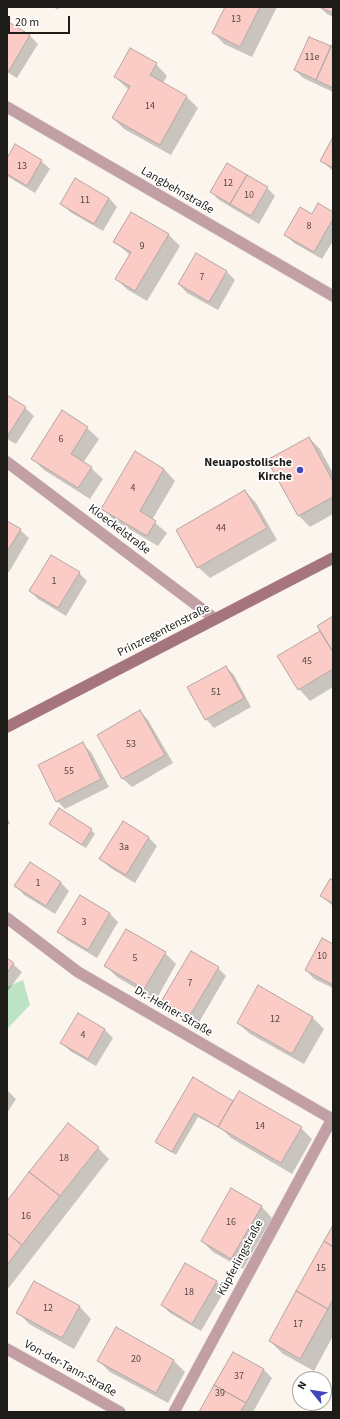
<!DOCTYPE html>
<meta charset="utf-8">
<style>
body{margin:0}
#map{position:relative;width:340px;height:1419px;overflow:hidden;background:#fcf5ee;font-family:"Source Sans 3",sans-serif}
canvas{display:block}
.frame{position:absolute;inset:0;border:8px solid #1e1c19;pointer-events:none}
.north{position:absolute;left:292px;top:1371px;width:40px;height:40px;box-sizing:border-box;background:#fff;border:1px solid #a5a4a3;border-radius:50%;rotate:300deg;font-size:11px;font-weight:700;line-height:16px;text-align:center;color:#1e1c19}
.north::after{content:'';display:block;margin:auto;width:14px;height:18px;background:#4445ba;clip-path:polygon(50% 0,100% 100%,50% 72%,0 100%)}
.scale{position:absolute;left:8px;top:16px;width:62px;height:18px;box-sizing:border-box;border:2px solid #1e1c19;border-top:0;padding-left:5px;font-size:12px;line-height:14px;white-space:nowrap;color:#1e1c19;-webkit-text-stroke:3px #fff;paint-order:stroke}
</style>
<div id="map">
<canvas width="340" height="1419"></canvas>
<div class="frame"></div>
<div class="north">N</div>
<div class="scale">20 m</div>
</div>
<script>
const ctx = document.querySelector('canvas').getContext('2d');
ctx.lineJoin = 'round';
function fillPath(path, color) { ctx.fillStyle = color; ctx.fill(path, 'evenodd'); }
const poly = rows => new Path2D(rows.map(r => 'M' + r).join(''));
function trace(path, color, width, dash) { ctx.strokeStyle = color; ctx.lineWidth = width; ctx.lineCap = dash ? 'butt' : 'round'; ctx.setLineDash(dash || []); ctx.stroke(path); }
function write(font, color, halo, rows, align = 'center') {
  ctx.font = font + ' "Source Sans 3",sans-serif'; ctx.lineWidth = 3.5; ctx.setLineDash([]); ctx.textBaseline = 'middle'; ctx.strokeStyle = halo; ctx.fillStyle = color; for (const [text, x, y, turn = 0] of rows) {
    ctx.save(); ctx.translate(x, y); ctx.rotate((+turn || 0) * Math.PI / 180); ctx.textAlign = isNaN(turn) ? turn : align; if (halo) ctx.strokeText(text, 0, 0); ctx.fillText(text, 0, 0); ctx.restore();
  }
}
const green = poly([
 [23,980,30,1005,7,1029,7,987]
]);
const shadow = poly([
 [53,7,59,7,58,10],
 [226,7,277,7,252,57,224,44,213,32],
 [320,7,333,7,333,17,327,14],
 [7,22,30,36,38,44,17,78,7,72],
 [333,49,333,92,303,78,295,70],
 [156,64,167,76,163,83,187,97,198,108,171,155,124,129,113,118,129,90,115,77],
 [333,139,333,171,322,161],
 [7,160,41,161,50,169,35,193,7,176],
 [76,179,109,198,117,207,103,231,70,212,62,204],
 [267,188,275,196,259,224,219,200,211,192],
 [333,213,333,241,322,259,294,243,285,234,312,215],
 [168,234,180,246,147,301,128,290,116,279,130,255,115,242],
 [226,271,235,280,218,310,187,293,179,284],
 [7,396,25,408,34,416,16,444,7,439],
 [87,428,99,439,83,463,91,468,103,479,90,499,44,470,33,459],
 [309,438,320,449,333,473,333,514,310,527,299,516,268,460],
 [135,453,164,469,175,481,152,520,167,533,158,546,114,520,103,509],
 [245,491,256,503,277,540,210,578,198,567],
 [7,522,20,530,29,538,9,572,7,571],
 [79,573,87,581,66,616,38,599,30,591],
 [333,617,333,687,310,701,299,689,279,656,321,631],
 [226,667,234,675,251,707,214,728,206,719],
 [140,711,148,720,173,763,132,787,123,779,98,735],
 [82,744,91,752,109,787,65,809,57,801],
 [7,818,10,823,7,826],
 [123,822,149,838,157,846,135,883,109,867,101,859],
 [51,824,91,830,95,834,86,848,55,828],
 [30,864,61,883,69,891,55,914,24,895,16,886],
 [333,876,333,906,321,896],
 [80,896,110,914,118,922,97,958,67,940,59,932],
 [333,945,333,988,314,979,306,970],
 [165,953,176,964,156,1000,117,977,105,965],
 [7,959,22,972,7,992],
 [218,968,226,976,198,1024,171,1009,163,1000],
 [312,1017,324,1029,304,1064,250,1034,238,1023],
 [105,1030,113,1038,96,1066,70,1051,62,1043],
 [193,1079,234,1102,301,1128,312,1139,292,1174,231,1138,223,1130,198,1117,176,1155,161,1146,157,1142],
 [7,1090,16,1099,7,1113],
 [98,1148,109,1159,7,1290,7,1202],
 [261,1206,272,1218,243,1269,213,1252,202,1241],
 [333,1227,333,1336,314,1371,283,1354,270,1341],
 [186,1264,217,1282,225,1290,201,1331,170,1313,162,1305],
 [35,1282,80,1307,91,1319,74,1349,29,1324,18,1312],
 [116,1329,174,1361,185,1372,168,1403,110,1372,98,1360],
 [233,1353,264,1370,272,1378,253,1412,201,1412]
]);
const building = poly([
 [225,7,260,7,240,47,212,33,225,7],
 [319,7,333,7,333,13,319,7],
 [7,21,30,35,9,71,7,70,7,21],
 [309,37,331,46,316,80,294,70,309,37],
 [331,46,333,47,333,88,316,80,331,46],
 [130,48,157,63,150,75,187,96,160,145,112,118,130,86,114,77,130,48],
 [333,137,333,168,320,161,333,137],
 [15,144,42,160,27,186,7,174,7,158,15,144],
 [227,163,247,175,230,204,210,192,227,163],
 [247,175,268,187,251,216,230,204,247,175],
 [75,178,109,198,94,224,60,204,75,178],
 [318,203,333,212,333,219,314,252,284,235,300,207,312,214,318,203],
 [131,212,169,234,135,291,115,279,131,252,113,242,131,212],
 [196,253,227,271,209,302,178,284,196,253],
 [7,395,26,407,7,437,7,395],
 [62,410,88,427,71,454,92,467,78,488,31,459,62,410],
 [309,437,333,481,333,497,298,516,267,460,309,437],
 [135,451,164,469,140,511,156,521,147,536,101,509,135,451],
 [245,490,267,528,197,568,176,530,245,490],
 [7,521,21,529,7,552,7,521],
 [51,555,80,572,58,608,29,591,51,555],
 [333,616,333,652,317,626,333,616],
 [320,631,333,652,333,669,298,690,277,656,320,631],
 [226,666,244,698,205,720,187,687,226,666],
 [140,710,165,755,122,779,97,735,140,710],
 [83,742,101,779,56,802,38,765,83,742],
 [59,808,92,829,82,845,49,824,59,808],
 [123,821,149,837,126,875,99,859,123,821],
 [30,862,61,882,46,906,14,886,30,862],
 [330,879,333,880,333,903,320,896,330,879],
 [80,895,110,913,88,950,57,932,80,895],
 [126,929,166,952,144,989,104,966,126,929],
 [322,938,333,944,333,985,305,970,322,938],
 [191,951,219,967,189,1017,162,1000,191,951],
 [7,958,14,963,7,973,7,958],
 [258,985,313,1017,292,1054,237,1023,258,985],
 [78,1013,105,1029,88,1059,60,1043,78,1013],
 [193,1077,233,1101,218,1127,194,1113,172,1152,155,1142,193,1077],
 [239,1091,302,1127,281,1163,218,1127,239,1091],
 [68,1123,99,1147,60,1196,29,1172,68,1123],
 [29,1172,60,1196,22,1245,7,1233,7,1201,29,1172],
 [231,1188,262,1206,231,1259,201,1241,231,1188],
 [333,1225,333,1247,324,1241,333,1225],
 [7,1233,22,1245,7,1265,7,1233],
 [324,1241,333,1247,333,1299,328,1309,296,1291,324,1241],
 [185,1263,217,1281,192,1324,161,1305,185,1263],
 [34,1281,80,1306,62,1338,16,1313,34,1281],
 [296,1291,328,1309,300,1359,269,1341,296,1291],
 [116,1327,174,1360,156,1393,97,1361,116,1327],
 [233,1352,264,1369,246,1403,214,1385,233,1352],
 [214,1385,246,1403,240,1412,199,1412,214,1385]
]);
const minor = poly([
 [7,107,333,296],
 [7,462,215,619],
 [7,918,78,972,332,1119],
 [7,1349,120,1412],
 [174,1412,333,1117]
]);
const secondary = poly([
 [7,727,333,558]
]);
const markers = [
 [300,470,4,"#4445ba"]
];
const numberNames = [
 ["13",236,20],
 ["11e",312,58],
 ["14",150,107],
 ["13",22,167],
 ["12",228,184],
 ["10",249,196],
 ["11",85,201],
 ["8",309,227],
 ["9",142,247],
 ["7",202,278],
 ["6",61,440],
 ["4",133,489],
 ["44",221,529],
 ["1",54,582],
 ["45",307,662],
 ["51",216,693],
 ["53",131,745],
 ["55",69,772],
 ["3a",124,848],
 ["1",38,884],
 ["3",84,923],
 ["10",322,957],
 ["5",135,959],
 ["7",190,984],
 ["12",275,1020],
 ["4",83,1036],
 ["14",260,1127],
 ["18",64,1159],
 ["16",26,1217],
 ["16",231,1223],
 ["15",321,1269],
 ["18",189,1293],
 ["12",48,1309],
 ["17",298,1325],
 ["20",136,1360],
 ["37",239,1377],
 ["39",220,1394]
];
const streetNames = [
 ["Langbehnstraße",177,191,30],
 ["Kloeckelstraße",119,530,37],
 ["Prinzregentenstraße",164,631,-27],
 ["Dr.-Hefner-Straße",173,1012,30],
 ["Küpferlingstraße",241,1258,-62],
 ["Von-der-Tann-Straße",70,1369,29]
];
const poiNames = [
 ["Neuapostolische",292,463],
 ["Kirche",292,477]
];
fillPath(green, '#bce4c4');
fillPath(shadow, '#0003');
fillPath(building, '#fbcbc5');
trace(building, '#b2a7a6', 1);
trace(minor, '#d8d2cc', 12);
trace(secondary, '#d8d2cc', 12);
trace(minor, '#c19fa4', 11);
trace(secondary, '#a5747d', 11);
for (const [x, y, r, color] of markers) { const dot = new Path2D(); dot.arc(x, y, r, 0, 2 * Math.PI); ctx.fillStyle = color; ctx.fill(dot); trace(dot, '#fff', 1.5); }
write('10px', '#554844', null, numberNames);
write('12px', '#1e1c19', '#fff', streetNames);
write('bold 12px', '#1e1c19', '#fff', poiNames, 'right');
</script>
